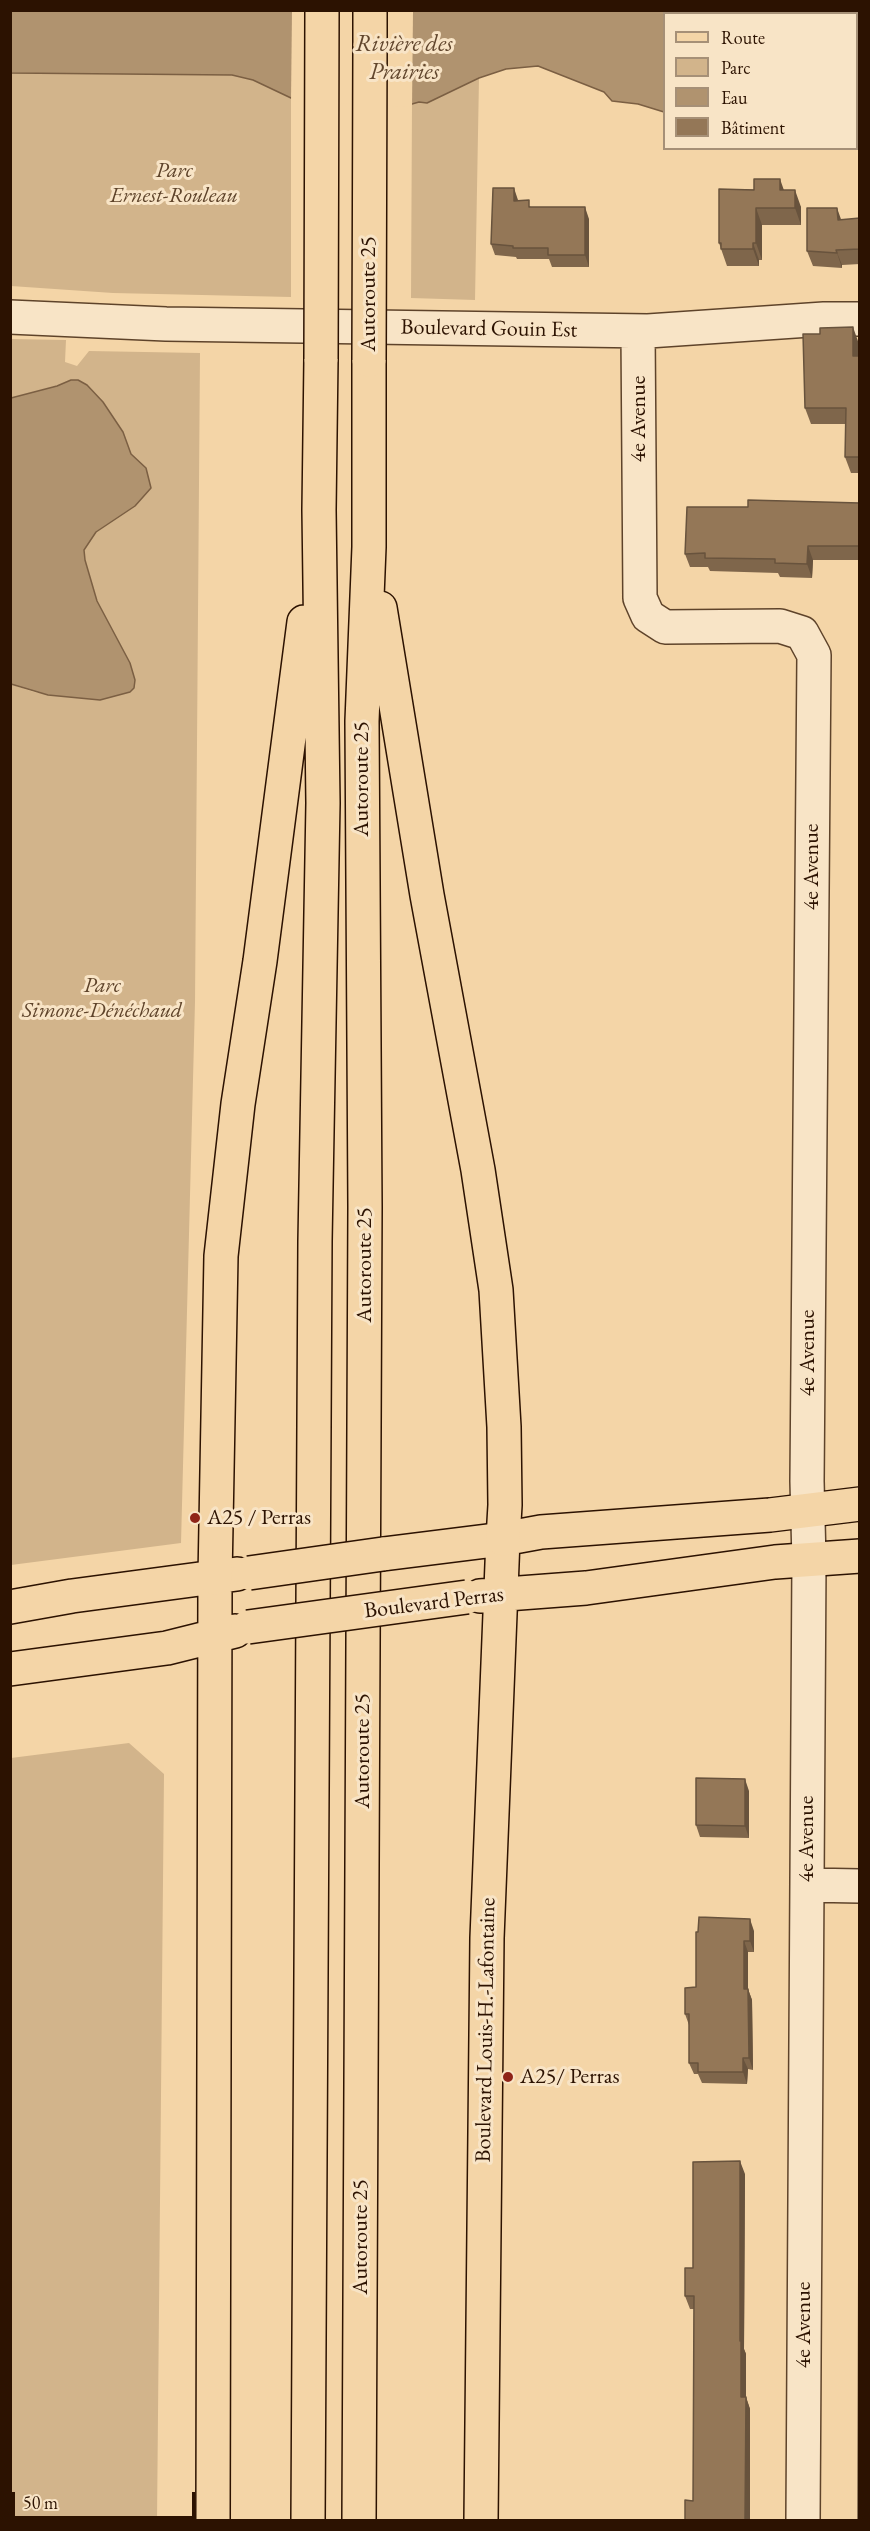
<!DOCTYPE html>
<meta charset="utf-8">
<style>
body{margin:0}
#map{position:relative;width:870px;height:2531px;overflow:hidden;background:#f4d5a7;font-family:"EB Garamond",serif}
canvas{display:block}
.frame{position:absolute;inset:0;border:12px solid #2c1201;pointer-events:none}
.legend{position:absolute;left:663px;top:12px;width:195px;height:138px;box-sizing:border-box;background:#f8e4c6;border:2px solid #a69077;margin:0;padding:8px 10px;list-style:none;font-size:18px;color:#2c1201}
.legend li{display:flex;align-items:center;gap:12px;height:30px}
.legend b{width:30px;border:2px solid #a69077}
.scale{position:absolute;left:12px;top:2492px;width:183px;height:27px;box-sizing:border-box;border:3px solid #2c1201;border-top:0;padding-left:8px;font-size:18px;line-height:21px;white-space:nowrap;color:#2c1201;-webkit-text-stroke:4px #f8e4c6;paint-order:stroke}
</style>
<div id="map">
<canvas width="870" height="2531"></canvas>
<div class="frame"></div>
<ul class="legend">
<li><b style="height:8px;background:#f4d5a7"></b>Route</li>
<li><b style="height:16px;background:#d2b48b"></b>Parc</li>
<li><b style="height:16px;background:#b0936f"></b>Eau</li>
<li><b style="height:16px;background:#947757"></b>Bâtiment</li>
</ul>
<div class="scale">50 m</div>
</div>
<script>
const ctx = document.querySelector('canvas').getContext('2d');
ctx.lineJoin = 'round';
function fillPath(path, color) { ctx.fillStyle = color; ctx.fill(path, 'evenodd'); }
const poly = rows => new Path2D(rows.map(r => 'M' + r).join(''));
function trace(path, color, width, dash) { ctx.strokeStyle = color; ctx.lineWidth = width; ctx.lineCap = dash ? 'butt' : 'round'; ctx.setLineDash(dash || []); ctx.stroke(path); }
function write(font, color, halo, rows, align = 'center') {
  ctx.font = font + ' "EB Garamond",serif'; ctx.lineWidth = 6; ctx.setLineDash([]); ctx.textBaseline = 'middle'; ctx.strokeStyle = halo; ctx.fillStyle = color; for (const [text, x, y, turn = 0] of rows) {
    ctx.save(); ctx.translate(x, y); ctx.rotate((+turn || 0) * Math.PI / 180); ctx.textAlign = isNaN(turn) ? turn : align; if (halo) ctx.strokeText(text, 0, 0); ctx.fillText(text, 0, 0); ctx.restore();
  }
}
const green = poly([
 [10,73,232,75,253,80,291,98,291,297,113,293,11,286],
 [479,78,475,300,411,298,412,104,419,102,427,103],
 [11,339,66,340,65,362,77,366,89,351,200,353,195,1002,181,1543,11,1565,10,684,34,692,66,697,130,663,97,601,85,560,84,550,96,532,111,522,131,454,123,432,103,402,87,385,78,380,11,398],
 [129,1743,164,1774,157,2520,11,2520,11,1758]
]);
const water = poly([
 [11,11,859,11,859,116,857,116,856,14,664,14,664,112,638,104,612,101,604,92,538,66,506,69,479,78,427,103,419,102,412,104,291,98,253,80,232,75,11,73,11,11],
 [71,380,78,380,87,385,103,402,123,432,131,454,146,468,151,488,135,506,96,532,84,550,85,560,97,601,130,663,135,680,134,688,130,692,100,700,48,695,11,684,11,398,57,386,71,380]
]);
const pier = poly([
 [292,11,413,11,412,107,291,101]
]);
const minor = poly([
 [10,317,166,324,648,331,824,319,860,319],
 [638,331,640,598,648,616,665,627,780,626,802,633,814,655,807,1481,809,1561,803,2520],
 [807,1885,860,1886]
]);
const major = poly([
 [383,1554,503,1539,541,1532,770,1515,860,1504],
 [480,1596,586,1588,775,1562,860,1556],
 [10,1607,72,1596,237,1574],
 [10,1669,167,1648,235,1631],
 [213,2520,215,1578],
 [481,2520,487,1938,503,1539]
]);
const highway = poly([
 [370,46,370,10],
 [380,608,427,895,478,1170,496,1290,504,1427,505,1505,503,1539],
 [215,1578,221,1256,238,1104,260,961,304,622],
 [308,2520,315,1241,323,803,319,510,321,359],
 [359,2520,365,1207,362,721,369,547,369,360]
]);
const majorBridge = poly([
 [249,1573,383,1554],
 [248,1627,467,1597]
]);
const highwayBridge = poly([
 [321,359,322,10],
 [369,360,370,46]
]);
const wall = poly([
 [719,189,784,190,801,207,801,225,762,225,762,260,759,260,759,266,727,266,719,243],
 [518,201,531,207,589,219,589,267,552,267,549,259,517,259,516,257,495,255,491,244],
 [860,218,860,264,842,265,842,268,813,266,807,251,841,220],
 [859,344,860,473,851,473,845,457,846,424,811,424,805,408],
 [860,503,860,560,813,560,812,578,780,577,778,573,710,571,708,567,690,567,685,554,748,507],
 [749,1791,749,1838,700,1837,696,1825],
 [754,1931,754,1952,748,1952,748,1989,752,2000,753,2070,748,2069,747,2084,702,2083,698,2074,694,2074,689,2063,689,2025,685,2014,696,1987],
 [745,2174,744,2349,746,2354,746,2397,750,2409,750,2520,685,2520,693,2501,694,2309,690,2309,685,2296,693,2268]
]);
const shadedWall = poly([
 [780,179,786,196,780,190],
 [514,188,518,200,518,212,514,201],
 [795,190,801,207,801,225,795,208],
 [585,207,589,219,589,267,585,255],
 [756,208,762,225,762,260,756,243],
 [837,208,842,222,838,220],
 [753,243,759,260,759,266,753,249],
 [836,250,842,265,842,268],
 [853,327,859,344,859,372,853,356],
 [808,546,813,560,812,578,807,564],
 [745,1779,749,1791,749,1838,745,1826],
 [750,1919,754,1931,754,1952,750,1941],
 [744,1941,748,1952,748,2000,744,1989],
 [748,1989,752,2000,753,2070,749,2058],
 [743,2058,748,2069,747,2084,743,2072],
 [740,2161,745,2174,744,2349,746,2354,746,2397,750,2409,750,2520,745,2520,740,2341]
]);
const building = poly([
 [754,179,780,179,780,190,795,190,795,208,756,208,756,243,753,243,753,249,721,249,721,243,719,243,719,189,754,190,754,179],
 [493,188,514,188,514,201,529,200,529,207,585,207,585,255,548,255,548,248,513,248,513,246,491,244,493,188],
 [807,208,837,208,838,220,860,218,860,249,836,250,837,253,807,251,807,208],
 [853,327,853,356,860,356,860,457,845,457,846,408,805,408,803,334,820,334,820,328,853,327],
 [748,500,860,503,860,546,808,546,807,564,775,563,775,559,705,558,705,553,685,554,687,507,748,507,748,500],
 [860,703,860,761,859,761,860,703],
 [696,1778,745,1779,745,1826,696,1825,696,1778],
 [699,1917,750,1919,750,1941,744,1941,744,1989,748,1989,749,2058,743,2058,743,2072,698,2072,698,2063,689,2063,689,2014,685,2014,685,1988,696,1987,696,1932,698,1932,699,1917],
 [740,2161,740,2341,741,2341,741,2397,746,2397,745,2520,685,2520,685,2500,693,2501,694,2296,685,2296,685,2268,693,2268,693,2162,740,2161],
 [860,2166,860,2520,858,2520,859,2181,860,2166]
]);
const markers = [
 [195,1518,6,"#8f2418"],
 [508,2077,6,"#8f2418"]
];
const parkNames = [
 ["Parc",174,171],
 ["Ernest-Rouleau",174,196],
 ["Parc",102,986],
 ["Simone-Dénéchaud",102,1011]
];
const streetNames = [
 ["Autoroute 25",369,294,-90],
 ["Boulevard Gouin Est",489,329,1],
 ["4e Avenue",639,419,-90],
 ["Autoroute 25",362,779,-90],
 ["4e Avenue",812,867,-90],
 ["Autoroute 25",365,1265,-90],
 ["4e Avenue",808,1353,-90],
 ["Boulevard Perras",434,1603,-7],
 ["Autoroute 25",363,1751,-90],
 ["4e Avenue",807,1839,-90],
 ["Boulevard Louis-H.-Lafontaine",486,2030,-89],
 ["Autoroute 25",361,2237,-90],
 ["4e Avenue",804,2325,-90]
];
const poiNames = [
 ["A25 / Perras",207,1518],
 ["A25/ Perras",520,2077]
];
const waterNames = [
 ["Rivière des",404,44],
 ["Prairies",404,72]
];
fillPath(green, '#d2b48b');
fillPath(water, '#b0936f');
trace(water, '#7b5f43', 1.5);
fillPath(pier, '#f4d5a7');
trace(minor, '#5e432a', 36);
trace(major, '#2c1201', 36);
trace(highway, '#2c1201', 36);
trace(minor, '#f8e4c6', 33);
trace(major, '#f4d5a7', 33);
trace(highway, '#f4d5a7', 33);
trace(majorBridge, '#2c1201', 36, []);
trace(highwayBridge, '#2c1201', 36, []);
trace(majorBridge, '#f4d5a7', 33);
trace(highwayBridge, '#f4d5a7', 33);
fillPath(wall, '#7f664b');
fillPath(shadedWall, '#68533d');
fillPath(building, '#947757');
trace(building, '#68533d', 1.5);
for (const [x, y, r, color] of markers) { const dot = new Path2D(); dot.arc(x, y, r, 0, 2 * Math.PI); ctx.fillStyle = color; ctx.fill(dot); trace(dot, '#f8e4c6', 2); }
write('italic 22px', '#5e432a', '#f8e4c6', parkNames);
write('22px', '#2c1201', '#f8e4c6', streetNames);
write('22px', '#2c1201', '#f8e4c6', poiNames, 'left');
write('italic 24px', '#61462d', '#f8e4c6', waterNames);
</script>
